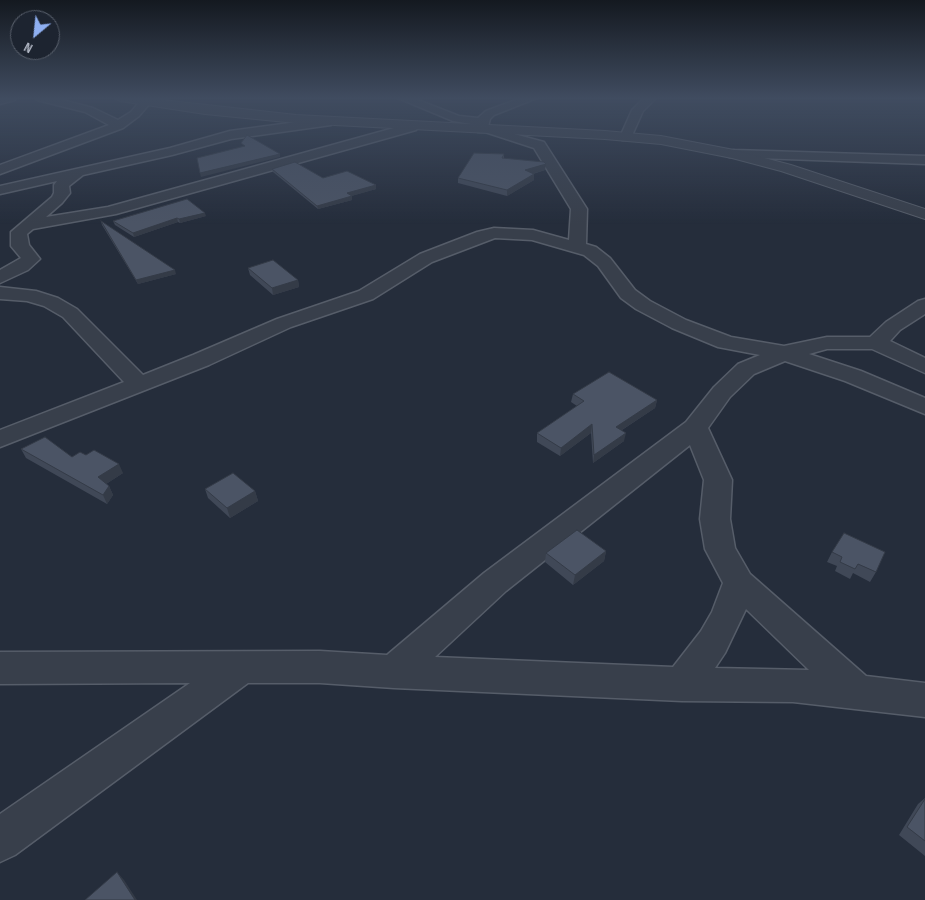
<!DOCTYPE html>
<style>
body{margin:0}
#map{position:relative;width:925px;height:900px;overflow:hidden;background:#252d3b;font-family:"Sofia Sans Condensed",sans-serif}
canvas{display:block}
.north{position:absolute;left:10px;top:10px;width:50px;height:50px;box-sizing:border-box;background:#1d2430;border:1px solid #59606c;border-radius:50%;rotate:208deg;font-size:14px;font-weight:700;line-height:20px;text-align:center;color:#b4bac7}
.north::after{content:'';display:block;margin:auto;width:18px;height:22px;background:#8eaff1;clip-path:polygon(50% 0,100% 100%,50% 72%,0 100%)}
</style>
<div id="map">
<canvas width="925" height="900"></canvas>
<div class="north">N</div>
</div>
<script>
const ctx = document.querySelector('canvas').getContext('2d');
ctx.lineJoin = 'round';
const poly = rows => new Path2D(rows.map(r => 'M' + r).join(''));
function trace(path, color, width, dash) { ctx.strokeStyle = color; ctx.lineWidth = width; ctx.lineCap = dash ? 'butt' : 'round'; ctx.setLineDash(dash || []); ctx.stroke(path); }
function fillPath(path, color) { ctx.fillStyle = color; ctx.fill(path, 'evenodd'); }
const minor = poly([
 [0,98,16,98,15,100,0,104,0,98],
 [36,98,55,98,93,108,118,120,131,112,141,100,145,99,151,102,139,116,123,128,0,174,0,165,109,125,85,112,37,100,36,98],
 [398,98,413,98,459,116,478,118,486,111,521,98,537,98,494,115,490,119,488,127,544,142,587,209,586,244,596,247,610,258,635,290,650,301,686,320,731,337,784,346,827,337,870,337,886,322,918,301,925,299,925,314,900,330,890,341,925,358,925,373,872,349,827,349,809,354,861,371,925,398,925,414,845,381,785,361,754,374,730,397,708,428,732,480,730,519,735,548,750,574,866,676,925,683,925,717,793,702,682,701,394,688,320,683,248,683,15,855,0,862,0,814,190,683,0,684,0,652,320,651,387,655,484,573,686,422,714,387,738,364,760,355,718,347,672,328,636,309,621,298,598,266,584,255,532,240,495,238,432,262,373,299,291,327,209,365,0,447,0,430,124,382,63,317,44,306,27,301,0,299,0,287,36,291,58,298,77,309,143,375,193,355,277,319,359,291,420,254,477,232,494,228,533,230,569,240,571,209,534,148,485,132,478,132,477,125,453,121,398,98],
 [690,445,704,480,700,519,705,549,723,583,712,612,701,631,673,667,435,657,506,591,690,445],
 [746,609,809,670,715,668,725,653,746,609],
 [644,98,656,98,643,111,630,140,622,140,620,137,632,110,644,98],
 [327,118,333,122,331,125,231,139,172,155,83,175,69,186,70,193,62,203,46,217,108,207,412,123,418,127,416,130,116,214,33,229,27,234,29,245,40,259,28,270,0,283,0,270,21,258,11,246,11,232,52,197,54,193,54,185,57,181,0,194,0,186,170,148,230,131,327,118],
 [734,150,925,156,925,164,729,157,727,154,729,151,734,150]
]);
const tertiary = poly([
 [114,98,145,98,296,115,605,131,661,136,734,150,791,165,925,209,925,219,781,171,732,158,661,144,605,139,296,123,205,114,120,101,114,98]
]);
const wall = poly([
 [504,154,504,158,545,170,533,174,534,180,507,196,458,183,458,178],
 [272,169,323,178,376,185,376,189,351,196,352,200,318,209,273,172],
 [206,216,180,223,178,222,134,237,115,225,113,221],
 [101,221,176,274,138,284,102,225],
 [248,268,298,280,299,287,273,295,250,275],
 [573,394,657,400,655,408,622,430,624,441,593,463,591,433,560,456,537,442,537,433,577,406,571,402],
 [21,449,72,457,123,473,106,484,109,486,113,495,107,504,26,458],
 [205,489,255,491,258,501,230,518,208,498],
 [606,551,604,561,573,585,545,562,546,553],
 [832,552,876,572,870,582,853,573,850,579,835,571,837,566,827,562],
 [925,798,925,856,899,835,918,804]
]);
const shadedWall = poly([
 [280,154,280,157,201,177,200,173],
 [546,164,545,170,525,176,525,170],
 [534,174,534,180,507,196,507,190],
 [376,185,376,189,348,197,347,193],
 [352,196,352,200,318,209,317,206],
 [205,213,206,216,180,223,179,219],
 [177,218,178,222,134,237,133,233],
 [175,270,176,274,138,284,136,280],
 [298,280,299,287,273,295,272,288],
 [657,400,655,408,614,435,616,427],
 [592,424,591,433,560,456,561,448],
 [626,433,624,441,593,463,594,455],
 [119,464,123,473,103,486,98,477],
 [109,486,113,495,107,504,103,495],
 [255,491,258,501,230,518,227,508],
 [606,551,604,561,573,585,575,575],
 [117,872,124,880,137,900,135,900]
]);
const building = poly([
 [247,135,280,154,200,173,197,158,245,146,241,143,247,135],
 [474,153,504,154,502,158,544,162,546,164,525,170,534,174,507,190,458,178,474,153],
 [295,162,323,178,347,171,376,185,347,193,352,196,317,206,272,169,295,162],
 [187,199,205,213,179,219,177,218,133,233,113,221,187,199],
 [101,221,175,270,136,280,101,221],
 [273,260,298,280,272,288,248,268,273,260],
 [609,372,657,400,616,427,626,433,594,455,592,424,561,448,537,433,584,401,573,394,609,372],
 [45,437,72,457,80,452,86,455,94,450,119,464,98,477,109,486,103,495,21,449,45,437],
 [233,473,255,491,227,508,205,489,233,473],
 [577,530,606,551,575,575,546,553,577,530],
 [844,533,885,552,876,572,858,564,855,569,840,562,842,557,832,552,844,533],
 [925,799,925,841,907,827,925,799],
 [117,872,135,900,85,900,117,872]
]);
trace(minor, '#565d69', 3);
trace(tertiary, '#565d69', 2);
fillPath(minor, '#383f4b');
fillPath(tertiary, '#383f4b');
fillPath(wall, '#404857');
fillPath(shadedWall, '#343b47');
fillPath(building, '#4b5465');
trace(building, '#343b47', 1);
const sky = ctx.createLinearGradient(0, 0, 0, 224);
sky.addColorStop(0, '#141920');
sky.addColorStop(0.44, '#404c60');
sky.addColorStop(1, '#404c6000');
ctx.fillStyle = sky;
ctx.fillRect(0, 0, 925, 224);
</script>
